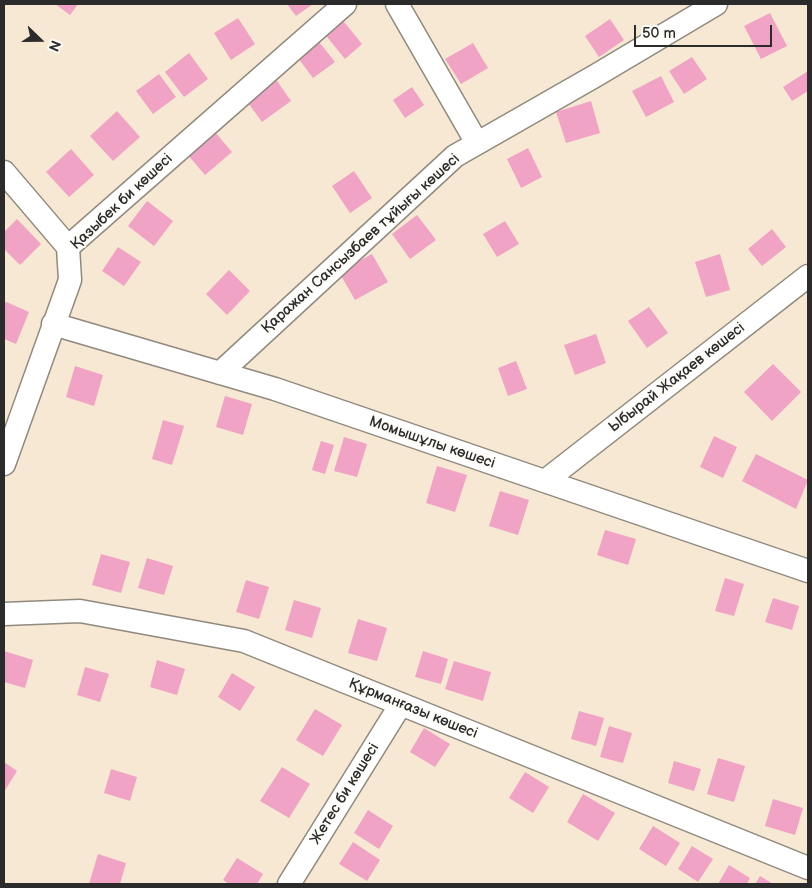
<!DOCTYPE html>
<meta charset="utf-8">
<style>
body{margin:0}
#map{position:relative;width:812px;height:888px;overflow:hidden;background:#f6e8d2;font-family:"Balsamiq Sans",sans-serif}
canvas{display:block}
.frame{position:absolute;inset:0;border:5px solid #2b2b2b;pointer-events:none}
.north{position:absolute;left:15px;top:15px;width:50px;height:50px;-webkit-text-stroke:4px #fdfcf7;paint-order:stroke;rotate:112deg;font-size:14px;font-weight:700;line-height:20px;text-align:center;color:#2b2b2b}
.north::after{content:'';display:block;margin:auto;width:18px;height:22px;background:#2b2b2b;clip-path:polygon(50% 0,100% 100%,50% 72%,0 100%)}
.scale{position:absolute;left:634px;top:25px;width:138px;height:22px;box-sizing:border-box;border:2px solid #2b2b2b;border-top:0;padding-left:6px;font-size:15px;line-height:18px;white-space:nowrap;color:#2b2b2b;-webkit-text-stroke:4px #fdfcf7;paint-order:stroke}
</style>
<div id="map">
<canvas width="812" height="888"></canvas>
<div class="frame"></div>
<div class="north">N</div>
<div class="scale">50 m</div>
</div>
<script>
const ctx = document.querySelector('canvas').getContext('2d');
ctx.lineJoin = 'round';
function fillPath(path, color) { ctx.fillStyle = color; ctx.fill(path, 'evenodd'); }
const poly = rows => new Path2D(rows.map(r => 'M' + r).join(''));
function trace(path, color, width, dash) { ctx.strokeStyle = color; ctx.lineWidth = width; ctx.lineCap = dash ? 'butt' : 'round'; ctx.setLineDash(dash || []); ctx.stroke(path); }
function write(font, color, halo, rows, align = 'center') {
  ctx.font = font + ' "Balsamiq Sans",sans-serif'; ctx.lineWidth = 4; ctx.setLineDash([]); ctx.textBaseline = 'middle'; ctx.strokeStyle = halo; ctx.fillStyle = color; for (const [text, x, y, turn = 0] of rows) {
    ctx.save(); ctx.translate(x, y); ctx.rotate((+turn || 0) * Math.PI / 180); ctx.textAlign = isNaN(turn) ? turn : align; if (halo) ctx.strokeText(text, 0, 0); ctx.fillText(text, 0, 0); ctx.restore();
  }
}
const building = poly([
 [55,4,78,4,70,15],
 [287,4,313,4,296,16],
 [770,13,787,46,761,59,744,26],
 [340,17,362,44,345,59,323,32],
 [238,18,255,44,231,60,214,33],
 [610,19,624,40,599,57,585,36],
 [319,42,335,62,313,78,298,58],
 [473,43,488,68,461,84,445,59],
 [189,53,208,79,184,97,165,72],
 [692,57,707,79,684,94,669,71],
 [808,71,808,91,792,101,783,87],
 [159,74,176,97,153,114,136,91],
 [661,76,674,102,646,117,632,91],
 [275,78,291,101,262,122,246,100],
 [412,87,424,105,405,118,393,100],
 [591,101,600,133,566,143,556,112],
 [117,111,140,137,113,161,90,136],
 [214,131,232,152,205,175,187,154],
 [528,148,542,177,521,188,507,159],
 [71,149,94,175,69,197,46,172],
 [354,171,372,198,350,213,332,186],
 [147,201,173,221,154,246,128,226],
 [417,215,436,240,410,259,392,234],
 [17,219,41,244,20,265,4,249,4,232],
 [505,221,519,244,497,257,483,234],
 [772,229,786,247,762,266,748,249],
 [118,247,141,262,124,286,102,271],
 [372,254,388,282,355,300,339,272],
 [720,254,730,290,706,297,695,262],
 [229,270,250,291,227,315,206,294],
 [4,301,29,312,16,344,4,339],
 [649,307,668,333,647,348,628,321],
 [596,334,606,363,575,375,564,345],
 [516,361,527,389,508,396,498,368],
 [773,364,801,392,772,421,744,392],
 [75,366,103,375,94,406,66,397],
 [225,396,252,404,243,435,216,427],
 [163,420,184,426,172,465,152,459],
 [714,436,737,447,723,478,700,467],
 [344,437,367,444,357,477,334,471],
 [321,441,334,445,325,474,312,470],
 [756,454,808,480,796,509,742,481],
 [437,466,467,475,455,512,426,503],
 [500,491,529,500,518,535,489,526],
 [605,530,636,539,628,565,597,555],
 [101,554,130,562,121,593,92,585],
 [147,558,173,566,164,595,138,588],
 [725,578,744,584,734,616,715,611],
 [246,580,269,587,259,619,236,612],
 [773,598,799,606,792,630,765,622],
 [294,600,321,608,312,638,285,630],
 [358,619,387,628,377,661,348,653],
 [4,651,33,660,25,688,4,682],
 [423,651,448,659,441,684,415,677],
 [157,660,185,669,177,695,150,687],
 [454,661,491,672,483,701,445,689],
 [85,667,109,674,100,702,77,695],
 [232,673,255,687,240,711,218,697],
 [315,709,342,725,323,756,296,740],
 [579,711,604,718,596,746,571,739],
 [609,726,632,733,623,763,600,757],
 [424,728,450,744,435,767,410,752],
 [718,758,745,766,734,802,707,794],
 [674,761,701,769,694,791,668,783],
 [4,762,17,771,4,792],
 [282,767,310,784,289,818,260,801],
 [111,769,137,777,130,801,104,793],
 [525,772,549,787,533,813,509,798],
 [583,794,615,813,598,841,567,822],
 [773,799,803,808,795,835,765,826],
 [368,810,393,826,379,849,354,833],
 [653,826,680,843,666,866,639,849],
 [353,842,380,860,367,881,339,864],
 [692,846,713,859,698,882,678,869],
 [98,854,126,863,120,884,89,884],
 [237,858,263,874,257,884,229,884,223,880],
 [729,865,750,878,747,884,718,884],
 [760,876,773,884,755,884]
]);
const minor = poly([
 [397,4,477,143],
 [4,172,68,247],
 [53,324,275,389,808,571],
 [220,373,455,156,595,76,716,4],
 [4,464,70,280,68,247,345,4],
 [545,481,808,276],
 [4,614,80,611,244,641,808,868],
 [289,884,401,704]
]);
const streetNames = [
 ["Қазыбек би көшесі",122,202,-43],
 ["Қаражан Сансызбаев тұйығы көшесі",361,244,-42],
 ["Ыбырай Жақаев көшесі",677,378,-38],
 ["Момышұлы көшесі",432,443,19],
 ["Құрманғазы көшесі",413,709,22],
 ["Жетес би көшесі",345,794,-58]
];
fillPath(building, '#f1a3c5');
trace(minor, '#908a7e', 25);
trace(minor, '#fff', 22);
write('15px', '#2b2b2b', '#fdfcf7', streetNames);
</script>
